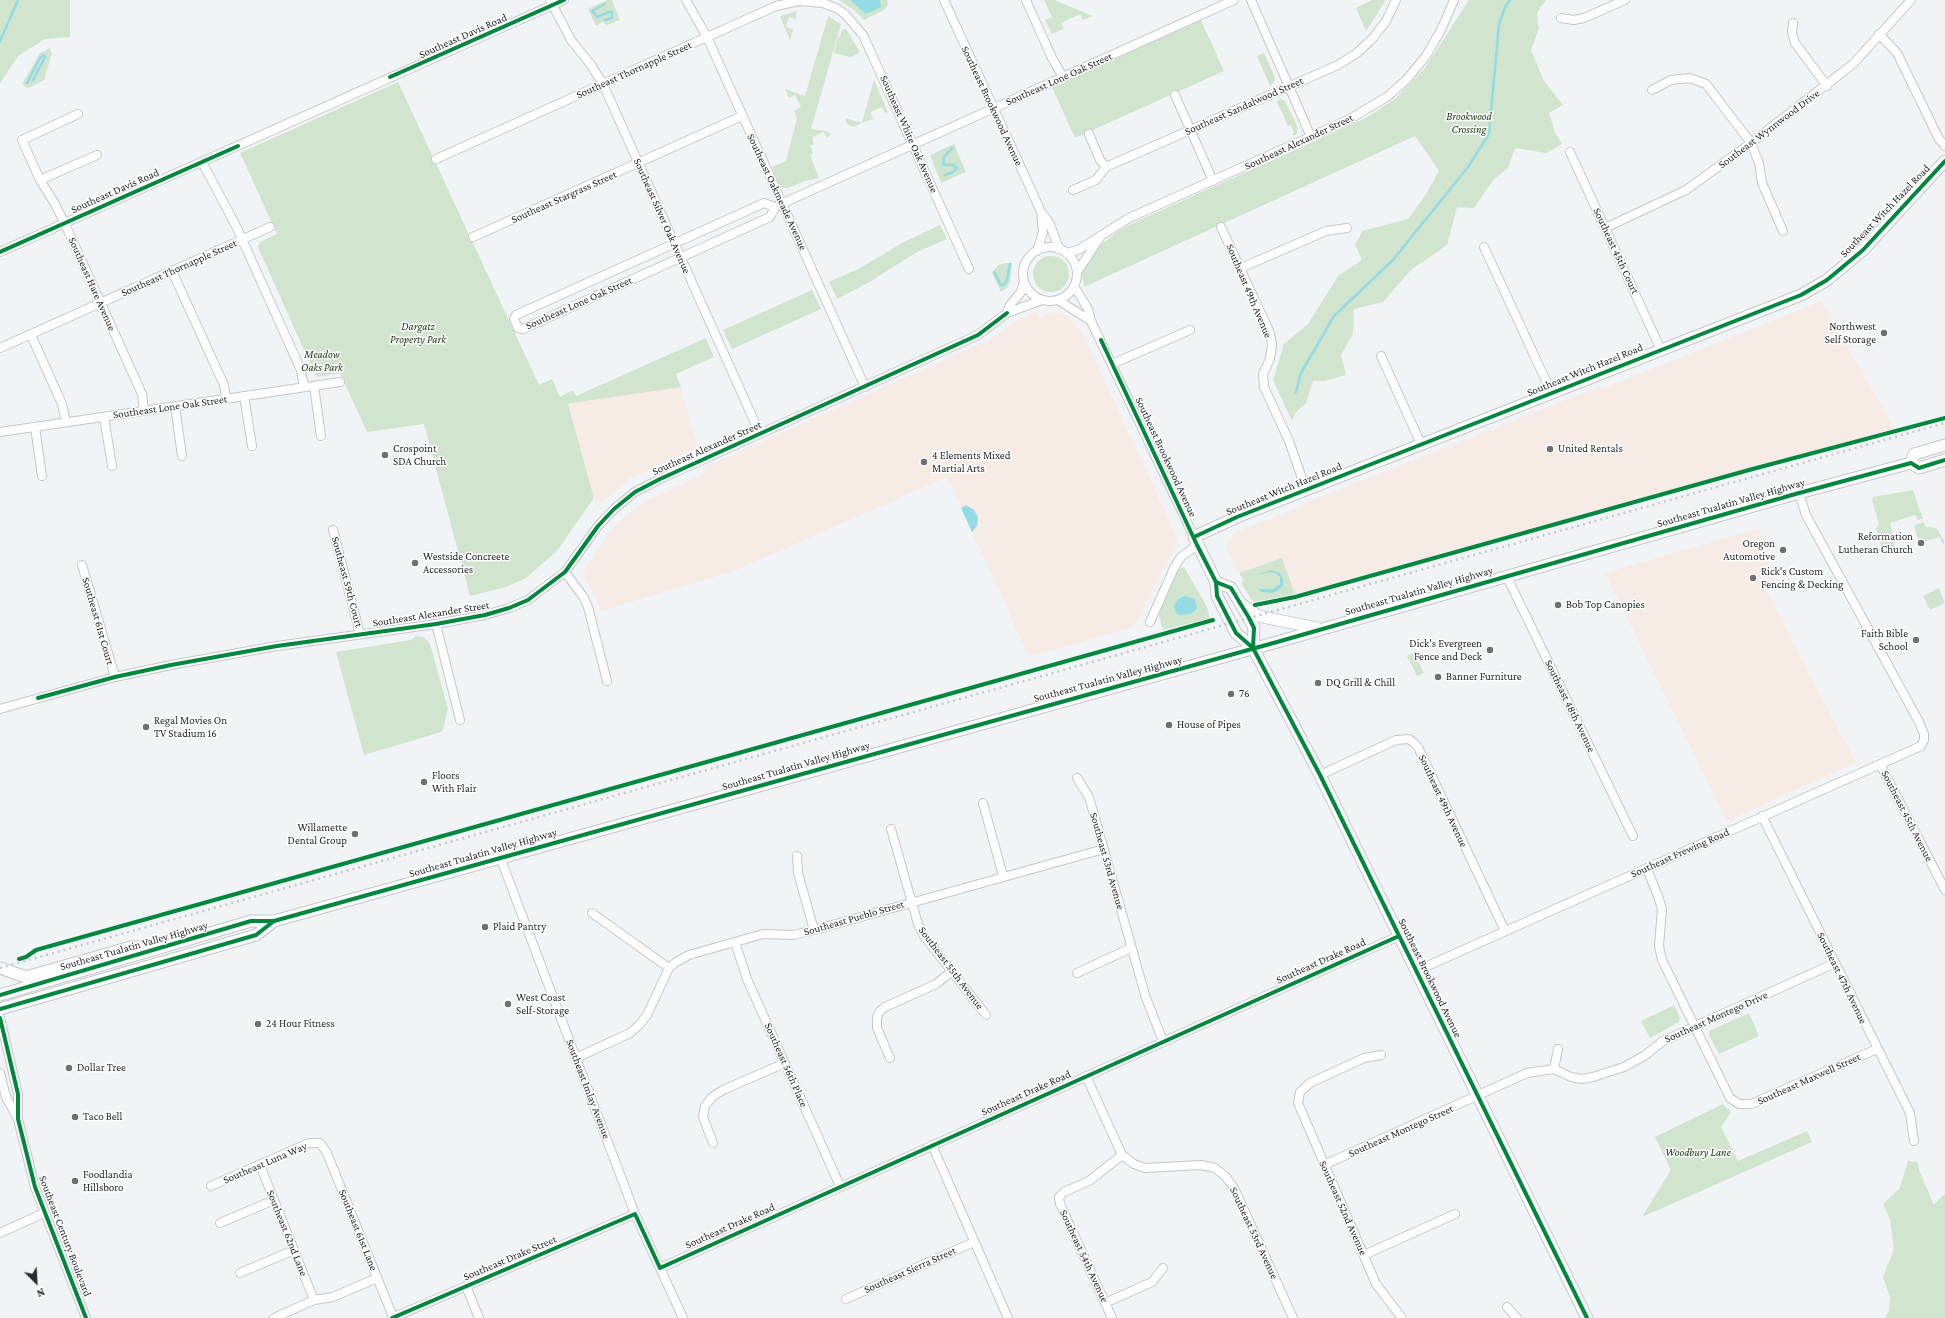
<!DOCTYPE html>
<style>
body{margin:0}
#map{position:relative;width:1945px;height:1318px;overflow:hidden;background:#f1f4f6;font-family:"Crimson Pro",serif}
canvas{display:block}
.north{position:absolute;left:16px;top:1262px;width:40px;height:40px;-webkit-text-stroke:3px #fff;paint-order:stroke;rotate:156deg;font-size:11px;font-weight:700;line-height:16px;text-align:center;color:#27292b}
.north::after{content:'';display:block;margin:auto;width:14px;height:18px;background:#27292b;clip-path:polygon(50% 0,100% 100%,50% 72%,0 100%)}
</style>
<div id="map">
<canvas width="1945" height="1318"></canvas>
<div class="north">N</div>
</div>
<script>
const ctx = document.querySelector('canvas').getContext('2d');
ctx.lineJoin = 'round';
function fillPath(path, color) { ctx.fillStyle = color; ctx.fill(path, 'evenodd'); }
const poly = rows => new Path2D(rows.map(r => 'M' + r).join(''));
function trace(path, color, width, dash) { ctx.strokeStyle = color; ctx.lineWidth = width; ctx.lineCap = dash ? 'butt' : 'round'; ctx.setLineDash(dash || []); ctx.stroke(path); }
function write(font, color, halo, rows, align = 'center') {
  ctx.font = font + ' "Crimson Pro",serif'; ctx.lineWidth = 3; ctx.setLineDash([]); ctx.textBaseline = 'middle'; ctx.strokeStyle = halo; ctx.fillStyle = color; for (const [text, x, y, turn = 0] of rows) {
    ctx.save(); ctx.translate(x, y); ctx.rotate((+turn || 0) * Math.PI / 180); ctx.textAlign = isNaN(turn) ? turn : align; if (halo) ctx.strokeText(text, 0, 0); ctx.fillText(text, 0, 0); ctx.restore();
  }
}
const industrial = poly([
 [1821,301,1895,429,1295,594,1282,558,1239,573,1226,548,1232,535,1238,531,1303,506,1302,504,1600,386,1601,389],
 [1036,311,1039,317,1051,313,1060,313,1070,318,1083,334,1178,539,1134,627,1029,657,947,477,732,572,601,611,597,599,586,582,584,577,585,569,610,532,624,517,641,504,705,473,703,468,989,340,1018,320],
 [680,385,698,447,631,478,597,507,568,404],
 [1759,528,1774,583,1764,586,1856,763,1727,821,1605,573]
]);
const green = poly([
 [0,0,70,0,70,37,45,39,18,56,0,83],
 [607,0,612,0,620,20,607,25,602,22,596,26,588,9],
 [839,0,887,0,888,5,884,10,864,20,855,11],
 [1044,0,1054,0,1093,16,1083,20,1080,14,1061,23,1064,29,1052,34,1045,20,1052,17],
 [1372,0,1386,0,1366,31,1356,8],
 [1469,0,1546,0,1538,11,1537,18,1539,28,1531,50,1544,81,1563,105,1549,113,1555,132,1562,144,1546,153,1515,148,1508,168,1493,180,1474,208,1457,207,1447,245,1411,270,1383,302,1354,309,1353,334,1341,355,1346,375,1325,381,1313,381,1306,403,1295,413,1292,421,1273,380,1284,344,1308,324,1338,276,1362,260,1355,244,1359,238,1362,231,1408,219,1423,199,1439,171,1415,136,1084,287,1082,276,1083,268,1096,249,1117,232,1133,223,1366,118,1396,98,1425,68],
 [796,11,796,19,789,17,786,27,793,29,790,40,780,16],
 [828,16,841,24,811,129,825,131,831,134,827,138,824,132,812,137,814,144,810,146,813,153,810,155,819,178,805,181,788,188,783,188,778,184,772,167,786,161,797,118,794,111,801,107,795,95,789,98,785,89,805,96],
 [1200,18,1224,71,1075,138,1051,85],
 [846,29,860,52,851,57,834,53,838,37,840,37,842,30],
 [50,48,52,53,44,80,28,88,22,84,40,53],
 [1264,53,1275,77,1275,81,1270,86,1257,56],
 [874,80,888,112,885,113,882,107,870,112,873,119,862,123,853,127,850,126,846,122,845,118,862,123],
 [398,82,539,385,552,379,560,397,573,390,576,396,706,338,714,357,676,374,681,387,565,404,568,404,594,498,556,552,526,578,506,587,470,596,424,424,367,432,340,373,318,377,315,375,258,247,260,242,277,234,240,153],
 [1280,98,1285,101,1298,128,1296,135,1292,135,1294,133,1291,125,1288,126,1277,102],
 [954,144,966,172,941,183,930,155],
 [940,225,947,239,917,252,866,284,837,299,829,282,860,268,902,243],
 '1033 274a18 18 0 1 1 36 0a18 18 0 1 1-36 0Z',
 [1006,263,1012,263,1010,281,1007,288,1001,292,992,273,998,265],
 [812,290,821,309,732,349,723,330],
 [1913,490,1923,519,1918,520,1915,515,1890,523,1895,543,1894,547,1892,549,1886,548,1876,556,1881,545,1876,529,1879,524,1872,500,1873,497],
 [1924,522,1926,527,1936,528,1938,530,1945,543,1942,544,1940,537,1919,543,1914,525],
 [1282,558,1295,594,1253,602,1241,583,1244,581,1239,573],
 [1184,567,1207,607,1210,618,1163,630,1159,615,1173,578,1178,570],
 [1939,588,1945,603,1930,610,1923,596],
 [416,636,424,637,430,644,448,709,443,730,441,732,364,755,336,652,411,640],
 [1414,653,1424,673,1417,676,1407,656],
 [1674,1005,1680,1018,1679,1022,1650,1038,1641,1021],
 [1749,1013,1759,1036,1719,1054,1709,1036,1709,1031],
 [1723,1104,1731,1112,1721,1127,1738,1161,1807,1131,1812,1142,1642,1217,1671,1170,1655,1137],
 [1908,1161,1918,1162,1919,1170,1934,1205,1945,1193,1945,1318,1885,1318,1889,1310,1890,1297,1883,1277,1894,1249,1890,1219,1883,1204,1900,1188]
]);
const water = poly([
 [850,0,880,0,881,7,866,14],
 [966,505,974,510,978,517,977,526,972,532,961,508],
 [1270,570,1280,573,1283,579,1283,585,1279,590,1272,593,1261,592,1258,589,1273,589,1280,584,1280,577,1276,573,1269,572,1256,575],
 [1185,596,1195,599,1197,609,1191,614,1179,615,1176,613,1174,606,1178,599]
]);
const stream = poly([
 [605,4,592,11,597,17,609,12,612,12,612,18,605,20],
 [0,41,18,0],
 [27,83,40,58,44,55,45,57,33,80],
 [945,175,953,172,957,168,954,165,945,165,943,163,944,157,952,148],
 [994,272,1001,285,1004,285,1007,280,1010,264],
 [1296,392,1301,373,1334,316,1392,261,1468,167,1489,134,1499,24,1505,7,1510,0]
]);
const minor = poly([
 [550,0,571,40,591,65,603,84,760,434],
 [686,0,707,37,865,387],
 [944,0,1033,194,1041,212,1049,222,1059,249],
 [1026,0,1052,58,1063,77],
 [1251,0,1311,137],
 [1561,18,1574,20,1584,18,1625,0],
 [1793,23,1792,32,1795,43,1827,86],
 [1879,34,1897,53,1939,139,1945,146],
 [1652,90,1671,80,1690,78,1706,84,1751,143,1759,163,1762,183,1783,231],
 [1175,95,1213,181],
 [78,114,22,140,40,180,55,204,65,224,142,394,144,411],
 [1089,134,1100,160,1106,167],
 [1570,152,1661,350],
 [436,159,776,6,799,1,823,3,836,8,845,14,863,35,969,269],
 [202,162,236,226,301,370,304,387],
 [40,180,97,155],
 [1073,190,1096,180,1106,167,1338,65,1357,53,1373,38,1386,21,1396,0],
 [775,207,764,203,516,315,514,319,518,328,523,329,770,217,775,207,781,204,1234,0],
 [1221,227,1270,333,1272,345,1270,359,1263,374,1264,387,1289,441,1306,490],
 [1605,228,1686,190,1751,143,1853,64,1911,0],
 [473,237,742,116],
 [1484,247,1552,394],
 '1023 274a27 27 0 1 1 54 0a27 27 0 1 1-54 0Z',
 [1037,251,1043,232,1041,212],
 [0,252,564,0],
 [1066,253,1078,250,1129,218,1350,119,1388,96,1407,79,1426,56,1441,30,1454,0],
 [1241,268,1326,231,1347,228],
 [172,271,224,385,226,398],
 [1077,272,1101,236],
 [1074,286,1088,309,1091,321,1194,537],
 [1058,300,1091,321],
 [1007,313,1042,300],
 [31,335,62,404,66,422],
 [0,348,270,227],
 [1381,356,1421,444],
 [1112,364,1190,330],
 [314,386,321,436],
 [244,396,252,446],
 [175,406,182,456],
 [104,417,112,466],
 [35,427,42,476],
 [0,432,340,382],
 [333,530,360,634],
 [82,565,115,677],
 [565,572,584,598,588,607,607,681],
 [1506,575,1633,836],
 [1150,622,1174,568,1181,557,1197,545],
 [436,624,460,720],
 [0,709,115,677,171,665,277,646,436,624,485,615,509,608,528,600,565,572,598,526,614,509,635,492,660,479,978,335,1007,313,1010,305,1021,292,1024,282],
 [1880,764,1945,890],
 [1320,775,1396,740,1409,739,1414,743,1418,747,1505,931],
 [1077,778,1089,797,1146,998,1163,1041],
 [983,803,1003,876],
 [1762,816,1910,1113,1914,1141],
 [891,829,918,924,924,936,986,1015],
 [797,856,798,873,814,930],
 [500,857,635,1214,683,1318],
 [1647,869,1658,896,1662,909,1659,946,1662,960,1730,1098,1739,1104,1751,1104,1877,1049],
 [592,913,669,968],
 [735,942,747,979,840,1186],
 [1416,971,1921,746,1924,740,1924,734,1919,722,1806,515,1799,493],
 [1077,973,1131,948],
 [0,1018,18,1094,18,1119,35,1187,86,1318],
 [1381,1055,1364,1058,1310,1083,1300,1092,1298,1103,1376,1284,1402,1318],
 [576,1058,630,1033,639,1025,647,1015,669,968,676,962,689,955,763,934,794,935,814,930,1104,849],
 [890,1058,877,1028,877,1018,879,1012,885,1007,936,984,952,971],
 [1554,1069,1558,1049],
 [0,1073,6,1097,18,1119],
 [1086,1076,1122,1155,1134,1164,1145,1168,1201,1165,1215,1168,1226,1177,1234,1188,1293,1318],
 [713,1143,703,1117,705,1106,712,1097,723,1090,785,1063],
 [932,1145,1008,1318],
 [260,1165,314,1300],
 [1324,1165,1527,1073,1554,1069,1571,1077,1582,1079,1593,1077,1624,1067,1644,1056,1663,1041,1835,963],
 [211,1186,309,1143,320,1143,327,1153,393,1317],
 [220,1223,274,1200],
 [0,1233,44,1213],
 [1364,1255,1455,1214],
 [660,1268,1399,936],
 [240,1273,294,1250],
 [466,1286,479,1318],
 [846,1299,974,1242],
 [1105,1303,1152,1282,1163,1268],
 [1507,1307,1517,1318],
 [274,1318,314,1300,333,1297,377,1278],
 [392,1318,635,1214],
 [1112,1318,1060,1204,1059,1197,1064,1192,1089,1181,1122,1155]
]);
const major = poly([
 [1911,463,1914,454,1945,445],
 [1216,582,1231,588,1249,618,1254,628,1253,648],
 [1240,603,1258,616,1317,628],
 [0,968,26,977,131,947,149,947],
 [0,995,251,921,274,921,1277,642,1799,493,1911,463,1919,468,1945,460],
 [0,1009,256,935,274,921],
 [1587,1318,1320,775,1253,648,1236,633,1217,596,1216,582,1194,537,1237,517,1801,295,1827,280,1863,250,1945,161]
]);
const rail = poly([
 [0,968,1945,423]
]);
const cycleway = poly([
 [390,77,564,0],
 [0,252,238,146],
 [1101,340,1197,545,1216,582,1217,596,1236,633,1253,648,1320,775,1587,1318],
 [1194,537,1237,517,1801,295,1827,280,1863,250,1945,161],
 [1216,582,1231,588,1249,618,1254,628,1253,648],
 [1255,605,1295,597,1749,470,1945,418],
 [38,698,115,677,171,665,277,646,436,624,485,615,509,608,528,600,565,572,598,526,614,509,635,492,660,479,978,335,1007,313],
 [19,959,26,957,36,950,1213,620],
 [0,995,251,921,274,921,1277,642,1799,493,1911,463,1919,468,1945,460],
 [0,1009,256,935,274,921],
 [0,1018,18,1094,18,1119,35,1187,86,1318],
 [392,1318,635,1214,660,1268,1399,936]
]);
const markers = [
 [1884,333,4,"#6e7072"],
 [1550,449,4,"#6e7072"],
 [385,455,4,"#6e7072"],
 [924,462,4,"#6e7072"],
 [1921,543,4,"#6e7072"],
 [1783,550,4,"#6e7072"],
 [415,563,4,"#6e7072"],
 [1753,578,4,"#6e7072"],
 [1558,605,4,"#6e7072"],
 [1916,640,4,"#6e7072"],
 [1490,650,4,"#6e7072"],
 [1438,677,4,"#6e7072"],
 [1318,683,4,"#6e7072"],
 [1231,694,4,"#6e7072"],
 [1169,725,4,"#6e7072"],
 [146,727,4,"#6e7072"],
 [424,782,4,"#6e7072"],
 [355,834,4,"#6e7072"],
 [485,927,4,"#6e7072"],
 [508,1004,4,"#6e7072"],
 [258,1024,4,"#6e7072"],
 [69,1068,4,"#6e7072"],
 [75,1117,4,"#6e7072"],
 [75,1181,4,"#6e7072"]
];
const streetNames = [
 ["Southeast Davis Road",463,36,-24],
 ["Southeast Thornapple Street",634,70,-24],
 ["Southeast Lone Oak Street",1059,79,-24],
 ["Southeast Brookwood Avenue",992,106,65],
 ["Southeast Sandalwood Street",1244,106,-24],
 ["Southeast Wynnwood Drive",1769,129,-37],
 ["Southeast White Oak Avenue",909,134,66],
 ["Southeast Alexander Street",1299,142,-25],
 ["Southeast Davis Road",115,191,-24],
 ["Southeast Oakmeade Avenue",777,192,65],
 ["Southeast Stargrass Street",564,197,-24],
 ["Southeast Witch Hazel Road",1885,211,-46],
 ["Southeast Silver Oak Avenue",662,216,66],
 ["Southeast 45th Court",1616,251,65],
 ["Southeast Thornapple Street",179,268,-24],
 ["Southeast Hare Avenue",92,284,66],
 ["Southeast 49th Avenue",1249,291,67],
 ["Southeast Lone Oak Street",579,303,-24],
 ["Southeast Witch Hazel Road",1585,370,-22],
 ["Southeast Lone Oak Street",170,407,-8],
 ["Southeast Alexander Street",707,448,-24],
 ["Southeast Brookwood Avenue",1166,457,65],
 ["Southeast Witch Hazel Road",1284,489,-22],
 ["Southeast Tualatin Valley Highway",1731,503,-16],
 ["Southeast 59th Court",347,582,75],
 ["Southeast Tualatin Valley Highway",1419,591,-16],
 ["Southeast Alexander Street",431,614,-9],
 ["Southeast 61st Court",98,621,74],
 ["Southeast Tualatin Valley Highway",1108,679,-15],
 ["Southeast 48th Avenue",1570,706,64],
 ["Southeast Tualatin Valley Highway",796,766,-16],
 ["Southeast 49th Avenue",1443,801,65],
 ["Southeast 45th Avenue",1907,816,63],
 ["Southeast Tualatin Valley Highway",483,853,-16],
 ["Southeast Frewing Road",1680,853,-24],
 ["Southeast 53rd Avenue",1107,861,74],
 ["Southeast Pueblo Street",854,918,-16],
 ["Southeast Tualatin Valley Highway",134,946,-16],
 ["Southeast Drake Road",1321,961,-24],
 ["Southeast 55th Avenue",951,968,53],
 ["Southeast Brookwood Avenue",1430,978,64],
 ["Southeast 47th Avenue",1842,978,64],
 ["Southeast Montego Drive",1716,1017,-24],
 ["Southeast 56th Place",786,1065,66],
 ["Southeast Maxwell Street",1809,1079,-24],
 ["Southeast Imlay Avenue",588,1089,69],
 ["Southeast Drake Road",1026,1093,-24],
 ["Southeast Montego Street",1401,1131,-24],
 ["Southeast Luna Way",265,1163,-23],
 ["Southeast 52nd Avenue",1343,1208,66],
 ["Southeast Drake Road",730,1226,-24],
 ["Southeast 61st Lane",358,1230,68],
 ["Southeast 62nd Lane",287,1233,68],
 ["Southeast 53rd Avenue",1254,1233,65],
 ["Southeast Century Boulevard",65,1236,69],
 ["Southeast 54th Avenue",1084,1256,65],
 ["Southeast Drake Street",510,1258,-23],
 ["Southeast Sierra Street",910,1270,-24]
];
const parkNames = [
 ["Brookwood",1469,117],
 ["Crossing",1469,130],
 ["Dargatz",418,327],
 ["Property Park",418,340],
 ["Meadow",322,355],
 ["Oaks Park",322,368],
 ["Woodbury Lane",1698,1153]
];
const poiNames = [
 ["Northwest",1876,327,"right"],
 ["Self Storage",1876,340,"right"],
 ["Crospoint",393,449],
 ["SDA Church",393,462],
 ["United Rentals",1558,449],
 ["4 Elements Mixed",932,456],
 ["Martial Arts",932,469],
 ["Reformation",1913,537,"right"],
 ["Lutheran Church",1913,550,"right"],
 ["Oregon",1775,544,"right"],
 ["Automotive",1775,557,"right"],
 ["Westside Concreete",423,557],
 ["Accessories",423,570],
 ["Rick's Custom",1761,572],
 ["Fencing & Decking",1761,585],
 ["Bob Top Canopies",1566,605],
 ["Faith Bible",1908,634,"right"],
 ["School",1908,647,"right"],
 ["Dick's Evergreen",1482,644,"right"],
 ["Fence and Deck",1482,657,"right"],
 ["Banner Furniture",1446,677],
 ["DQ Grill & Chill",1326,683],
 ["76",1239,694],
 ["Regal Movies On",154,721],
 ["TV Stadium 16",154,734],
 ["House of Pipes",1177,725],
 ["Floors",432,776],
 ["With Flair",432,789],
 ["Willamette",347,828,"right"],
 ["Dental Group",347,841,"right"],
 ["Plaid Pantry",493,927],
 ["West Coast",516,998],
 ["Self-Storage",516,1011],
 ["24 Hour Fitness",266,1024],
 ["Dollar Tree",77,1068],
 ["Taco Bell",83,1117],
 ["Foodlandia",83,1175],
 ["Hillsboro",83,1188]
];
fillPath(industrial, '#f7ebe6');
fillPath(green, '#d1e4cd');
fillPath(water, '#93dbe5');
trace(stream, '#93dbe5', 2.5);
trace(minor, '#c6c7c9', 10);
trace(major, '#c6c7c9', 13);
trace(minor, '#fdfdfe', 8);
trace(major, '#fdfdfe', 11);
trace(rail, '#c8c9ca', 2.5, [2, 4]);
trace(cycleway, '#00873e', 4);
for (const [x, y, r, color] of markers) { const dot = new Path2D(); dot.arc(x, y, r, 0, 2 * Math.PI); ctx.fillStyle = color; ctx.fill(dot); trace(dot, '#fff', 1.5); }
write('11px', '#27292b', '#fff', streetNames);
write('italic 11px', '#18350b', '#fff', parkNames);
write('11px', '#27292b', '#fff', poiNames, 'left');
</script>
